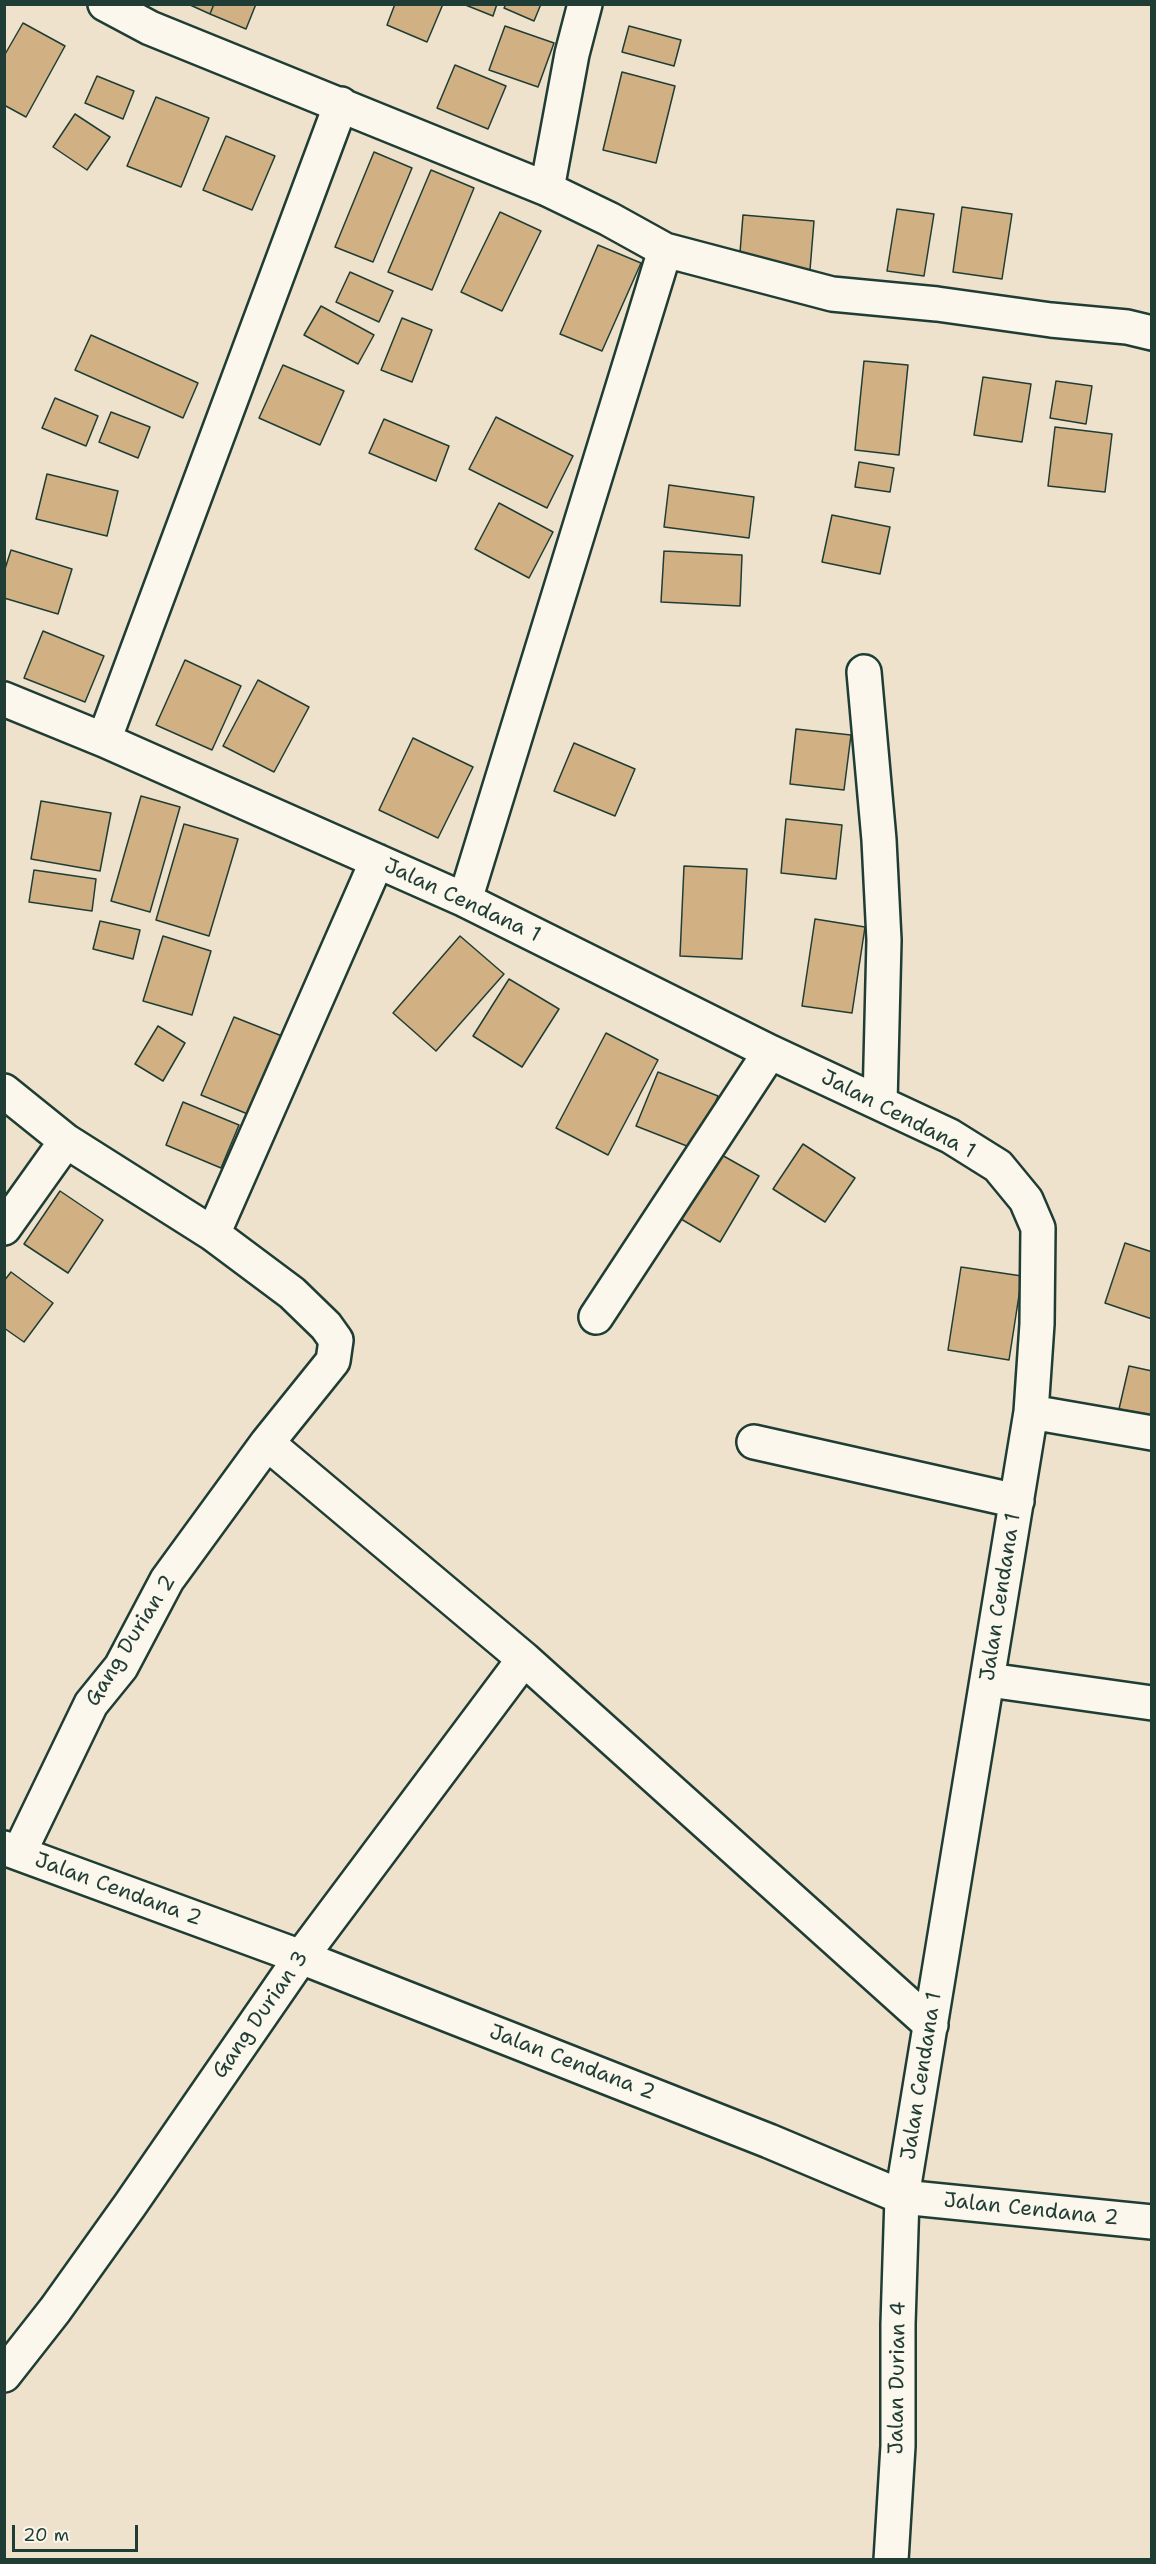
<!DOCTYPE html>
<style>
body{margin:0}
#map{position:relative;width:1156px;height:2564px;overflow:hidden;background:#eee2cd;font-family:"Shantell Sans",sans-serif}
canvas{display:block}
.frame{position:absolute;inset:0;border:6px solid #1f3d34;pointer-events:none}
.scale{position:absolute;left:12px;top:2525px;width:126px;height:27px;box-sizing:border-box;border:3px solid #1f3d34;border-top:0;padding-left:8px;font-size:18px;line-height:21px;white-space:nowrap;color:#1f3d34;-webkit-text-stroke:4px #fbf7ec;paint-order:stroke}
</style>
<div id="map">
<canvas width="1156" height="2564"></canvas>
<div class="frame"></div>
<div class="scale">20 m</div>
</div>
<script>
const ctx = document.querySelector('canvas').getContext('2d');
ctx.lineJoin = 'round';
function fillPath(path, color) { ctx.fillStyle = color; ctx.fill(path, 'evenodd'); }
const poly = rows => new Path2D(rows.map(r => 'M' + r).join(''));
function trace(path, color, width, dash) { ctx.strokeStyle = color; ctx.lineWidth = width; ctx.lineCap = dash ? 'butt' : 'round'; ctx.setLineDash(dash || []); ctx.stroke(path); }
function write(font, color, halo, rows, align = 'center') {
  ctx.font = font + ' "Shantell Sans",sans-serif'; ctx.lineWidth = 6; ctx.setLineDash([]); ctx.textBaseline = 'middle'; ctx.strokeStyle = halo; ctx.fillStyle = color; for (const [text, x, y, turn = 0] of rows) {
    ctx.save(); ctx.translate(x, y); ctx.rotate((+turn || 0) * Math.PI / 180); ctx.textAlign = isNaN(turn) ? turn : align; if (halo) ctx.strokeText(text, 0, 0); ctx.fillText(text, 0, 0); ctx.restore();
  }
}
const building = poly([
 [188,4,214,4,210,14,188,4],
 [214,4,256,4,246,29,210,14,214,4],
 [395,4,443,4,427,42,387,25,395,4],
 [463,4,497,4,493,16,463,4],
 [506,4,541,4,534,21,504,8,506,4],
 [23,23,65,46,26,117,4,105,4,56,23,23],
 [505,26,554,43,538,87,489,70,505,26],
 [629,26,681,40,674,66,622,52,629,26],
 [455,65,506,86,488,129,437,108,455,65],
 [622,72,675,86,656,163,603,150,622,72],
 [97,76,134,91,123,119,85,103,97,76],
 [156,97,209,118,181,187,127,166,156,97],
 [75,114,110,137,87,170,53,147,75,114],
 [226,136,275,156,252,210,203,190,226,136],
 [374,152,412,168,373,262,335,247,374,152],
 [431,170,474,188,432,290,388,272,431,170],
 [962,207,1012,214,1002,279,953,272,962,207],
 [897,209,934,214,924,276,887,271,897,209],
 [500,212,541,231,502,311,461,292,500,212],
 [743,215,814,221,810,270,739,265,743,215],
 [598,245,641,263,602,351,560,334,598,245],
 [350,272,393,291,379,322,336,302,350,272],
 [321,306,374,335,358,364,304,335,321,306],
 [402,318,432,330,412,382,381,370,402,318],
 [91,335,198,383,183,418,75,370,91,335],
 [864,361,908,365,899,455,855,450,864,361],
 [283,365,344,391,320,445,259,418,283,365],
 [983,377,1031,384,1022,442,974,435,983,377],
 [1056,381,1092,386,1086,424,1050,418,1056,381],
 [55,398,98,416,86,446,42,428,55,398],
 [111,412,150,427,138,458,99,442,111,412],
 [496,417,573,456,547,508,469,469,496,417],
 [384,419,449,446,436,481,369,453,384,419],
 [1055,427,1112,434,1105,492,1048,486,1055,427],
 [859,462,894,468,890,492,855,487,859,462],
 [47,474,118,491,107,536,36,519,47,474],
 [669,485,754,497,749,538,664,527,669,485],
 [499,503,553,532,529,578,475,549,499,503],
 [832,515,890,527,880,574,822,562,832,515],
 [11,550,72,569,58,614,4,598,4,572,11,550],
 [664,551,742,555,740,606,661,602,664,551],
 [43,631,104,656,85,702,24,678,43,631],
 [185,660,241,686,212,750,156,725,185,660],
 [258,680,309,707,274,772,223,746,258,680],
 [796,729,851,735,844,790,790,784,796,729],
 [413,738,473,767,438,838,379,810,413,738],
 [574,743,635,769,615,816,554,791,574,743],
 [141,796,180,807,150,912,111,901,141,796],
 [41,801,111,813,100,871,31,859,41,801],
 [786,819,842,825,836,879,781,873,786,819],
 [184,824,238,839,209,936,156,920,184,824],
 [684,866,747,869,742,959,680,956,684,866],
 [34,870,96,879,92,911,29,902,34,870],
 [815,919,865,927,852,1013,802,1006,815,919],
 [100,921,140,930,133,959,93,949,100,921],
 [163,936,211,951,192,1015,143,1001,163,936],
 [460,936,504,974,436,1051,393,1013,460,936],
 [509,979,559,1009,522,1067,473,1036,509,979],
 [234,1017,287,1038,255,1117,201,1095,234,1017],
 [158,1026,185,1043,163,1081,135,1064,158,1026],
 [606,1033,658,1060,608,1155,556,1128,606,1033],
 [658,1072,718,1096,697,1150,636,1126,658,1072],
 [183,1102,239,1125,221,1168,166,1145,183,1102],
 [803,1144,855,1178,825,1222,773,1189,803,1144],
 [720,1154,759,1176,720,1242,681,1219,720,1154],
 [60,1191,103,1220,68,1273,24,1244,60,1191],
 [1125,1243,1152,1252,1152,1319,1105,1303,1125,1243],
 [961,1267,1022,1276,1009,1360,948,1350,961,1267],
 [11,1272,53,1303,24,1342,4,1328,4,1281,11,1272],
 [1129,1366,1152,1371,1152,1415,1119,1409,1129,1366]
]);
const street = poly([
 [105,4,150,28,547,189,609,219,665,250,465,900],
 [547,189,572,54,585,4],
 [665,250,832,294,937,304,1051,320,1127,327,1152,333],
 [864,672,879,840,884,940,880,1103],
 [4,699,104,740,465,900,770,1052,950,1136,998,1166,1026,1200,1038,1228,1037,1324,1031,1412,902,2197,898,2324,898,2446,891,2560],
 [104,740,341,104],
 [4,1091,66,1141,213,1234,292,1293,326,1326,336,1340,333,1361,267,1443,524,1659,931,2025],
 [4,1228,66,1141],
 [213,1234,377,861],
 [596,1317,770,1052],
 [1031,1412,1152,1433],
 [754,1442,1017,1501],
 [989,1680,1152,1703],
 [19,1853,91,1704,121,1667,167,1580,267,1443],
 [4,2375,55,2310,130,2205,301,1957,524,1659]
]);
const secondary = poly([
 [4,1848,301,1957,769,2141,902,2197,1152,2222]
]);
const streetNames = [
 ["Jalan Cendana 1",462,901,25],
 ["Jalan Cendana 1",898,1115,27],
 ["Jalan Cendana 1",1001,1597,-81],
 ["Gang Durian 2",131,1641,-58],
 ["Jalan Cendana 2",118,1890,20],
 ["Gang Durian 3",261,2015,-55],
 ["Jalan Cendana 2",572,2063,21],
 ["Jalan Cendana 1",922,2076,-81],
 ["Jalan Cendana 2",1031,2210,6],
 ["Jalan Durian 4",898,2378,-89]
];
fillPath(building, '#d1b084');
trace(building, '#1f3d34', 1.5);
trace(street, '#1f3d34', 38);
trace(secondary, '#1f3d34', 38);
trace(street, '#fbf7ec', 33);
trace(secondary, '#fbf7ec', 33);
write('21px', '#1f3d34', '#fbf7ec', streetNames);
</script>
